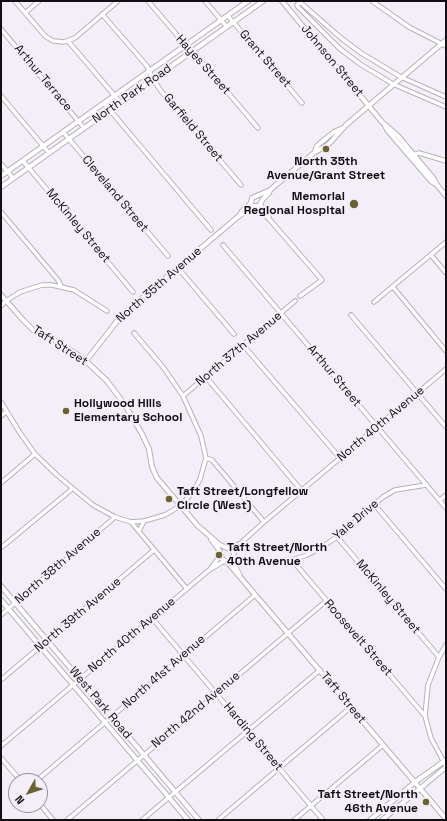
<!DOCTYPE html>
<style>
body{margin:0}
#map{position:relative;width:447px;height:821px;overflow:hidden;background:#f4eef8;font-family:"Space Grotesk",sans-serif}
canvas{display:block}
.frame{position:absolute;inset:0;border:2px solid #110f13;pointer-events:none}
.north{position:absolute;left:8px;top:773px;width:40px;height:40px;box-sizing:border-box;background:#f4eef8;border:1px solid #99959c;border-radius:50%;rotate:231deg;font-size:11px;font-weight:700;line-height:16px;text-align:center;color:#110f13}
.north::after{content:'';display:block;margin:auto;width:14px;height:18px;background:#6a632f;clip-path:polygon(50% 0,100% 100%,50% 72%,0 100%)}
</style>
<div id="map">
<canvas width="447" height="821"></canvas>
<div class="frame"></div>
<div class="north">N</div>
</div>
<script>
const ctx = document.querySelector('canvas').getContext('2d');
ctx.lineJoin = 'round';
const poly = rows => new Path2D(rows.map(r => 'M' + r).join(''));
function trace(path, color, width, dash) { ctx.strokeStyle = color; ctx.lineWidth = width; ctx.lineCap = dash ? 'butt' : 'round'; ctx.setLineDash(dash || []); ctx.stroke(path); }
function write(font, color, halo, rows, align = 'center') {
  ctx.font = font + ' "Space Grotesk",sans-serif'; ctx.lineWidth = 4; ctx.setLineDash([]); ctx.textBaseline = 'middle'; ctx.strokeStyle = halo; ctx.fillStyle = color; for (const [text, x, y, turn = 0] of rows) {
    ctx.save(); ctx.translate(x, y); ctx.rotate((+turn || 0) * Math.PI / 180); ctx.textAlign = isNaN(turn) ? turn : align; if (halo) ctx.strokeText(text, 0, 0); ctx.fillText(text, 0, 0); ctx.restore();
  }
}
const minor = poly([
 [15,1,45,36,53,41,64,42,75,38,118,1],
 [148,1,183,42,195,54,258,128],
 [205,1,227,27],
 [372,1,409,27,446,46],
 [301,3,299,3,297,5,298,7,339,48,360,64,393,84,446,107],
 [301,3,341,38,361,53,401,77,446,97],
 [25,13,39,1],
 [102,14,147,66,153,79,161,91,241,185],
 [228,16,302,103],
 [1,29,84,128],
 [68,41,120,102],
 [1,96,49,153],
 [104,103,211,230],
 [63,132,168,256],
 [413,155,419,153,446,161],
 [23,161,133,292],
 [1,164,13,178],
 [260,204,269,217],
 [257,207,270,220,322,280,300,296],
 [1,212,58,280,61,286],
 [223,245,446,508],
 [431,255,446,273],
 [178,268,234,334],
 [393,287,446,351],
 [374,302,446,242],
 [1,306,6,301,20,292,42,285,52,285,74,290,107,311],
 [351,315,446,427],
 [243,345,340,458],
 [206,377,301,490],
 [183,396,295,301],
 [1,402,20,433,35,454,58,476,93,505,115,517,131,522,144,521,165,515,180,506,194,491,200,479,206,458,201,436,183,396,163,367,134,333],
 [1,416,6,412],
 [206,458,212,460,264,522],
 [1,483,35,454],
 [440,500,446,495],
 [374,504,446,589],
 [131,522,187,589],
 [139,531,144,521],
 [337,537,439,657],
 [1,548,72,489],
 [229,549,241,543],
 [234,553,243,541,264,522,446,369],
 [292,560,425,716],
 [263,561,292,560,307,555,320,548,337,537,383,497,395,490,426,485],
 [211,568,220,556],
 [1,615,115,517],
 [152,618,323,820],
 [446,645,439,657,428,685,425,716,431,738,446,766],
 [1,680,154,550],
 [1,746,208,571,224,561],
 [1,758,21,781],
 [36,781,255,595],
 [40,804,53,820],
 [67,820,326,601],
 [142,820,320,670],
 [218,820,351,707],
 [294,820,383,745]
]);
const tertiary = poly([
 [282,1,382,122,398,136,434,179,437,185,446,196],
 [385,126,388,131,431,181,437,185],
 [315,151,317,146,324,140,334,132,343,128],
 [1,176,248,1],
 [1,187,263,1],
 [240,215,242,211,251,203,252,198,270,190,315,152,328,145,346,125,446,40],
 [1,295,24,321,34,331,54,340,75,353,86,361,107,381,125,405,142,434,149,449,152,467,157,478,198,526,220,545,232,550,234,553,233,562,240,576],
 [86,361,121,316,240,215,254,206,259,206,263,199,269,193,270,190],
 [211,539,219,550,222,559,229,564,446,819],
 [1,586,199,820],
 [1,600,188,820],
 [370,820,415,782,446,760],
 [382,820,446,767]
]);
const markers = [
 [326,149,4,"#6a632f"],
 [354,204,5,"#6a632f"],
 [66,411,4,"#6a632f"],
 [169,499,4,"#6a632f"],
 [219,555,4,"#6a632f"],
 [426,802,4,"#6a632f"]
];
const streetNames = [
 ["Grant Street",265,59,49],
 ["Johnson Street",332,61,50],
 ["Hayes Street",203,65,48],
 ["Arthur Terrace",43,78,50],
 ["North Park Road",132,94,-35],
 ["Garfield Street",193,128,50],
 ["Cleveland Street",115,194,50],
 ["McKinley Street",78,226,50],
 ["North 35th Avenue",159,285,-41],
 ["Taft Street",60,346,33],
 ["North 37th Avenue",239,349,-40],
 ["Arthur Street",334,376,50],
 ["North 40th Avenue",381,424,-40],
 ["Yale Drive",356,520,-40],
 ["North 38th Avenue",58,566,-41],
 ["McKinley Street",388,597,50],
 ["North 39th Avenue",78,615,-40],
 ["North 40th Avenue",132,635,-40],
 ["Roosevelt Street",358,638,49],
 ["North 41st Avenue",164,672,-41],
 ["Taft Street",343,698,50],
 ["West Park Road",100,703,50],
 ["North 42nd Avenue",196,710,-40],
 ["Harding Street",253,737,50]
];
const poiNames = [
 ["North 35th",326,162,"center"],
 ["Avenue/Grant Street",326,176,"center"],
 ["Memorial",345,197,"right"],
 ["Regional Hospital",345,211,"right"],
 ["Hollywood Hills",74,404],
 ["Elementary School",74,418],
 ["Taft Street/Longfellow",177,492],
 ["Circle (West)",177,506],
 ["Taft Street/North",227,548],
 ["40th Avenue",227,562],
 ["Taft Street/North",418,795,"right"],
 ["46th Avenue",418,809,"right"]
];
trace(minor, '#b5b0b9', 5.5);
trace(tertiary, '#b5b0b9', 6);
trace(minor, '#fff', 3.5);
trace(tertiary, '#fff', 4);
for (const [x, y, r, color] of markers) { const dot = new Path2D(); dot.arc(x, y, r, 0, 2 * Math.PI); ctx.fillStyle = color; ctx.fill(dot); trace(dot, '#f4eef8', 1.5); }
write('12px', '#110f13', '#f4eef8', streetNames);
write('bold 12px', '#110f13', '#f4eef8', poiNames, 'left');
</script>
